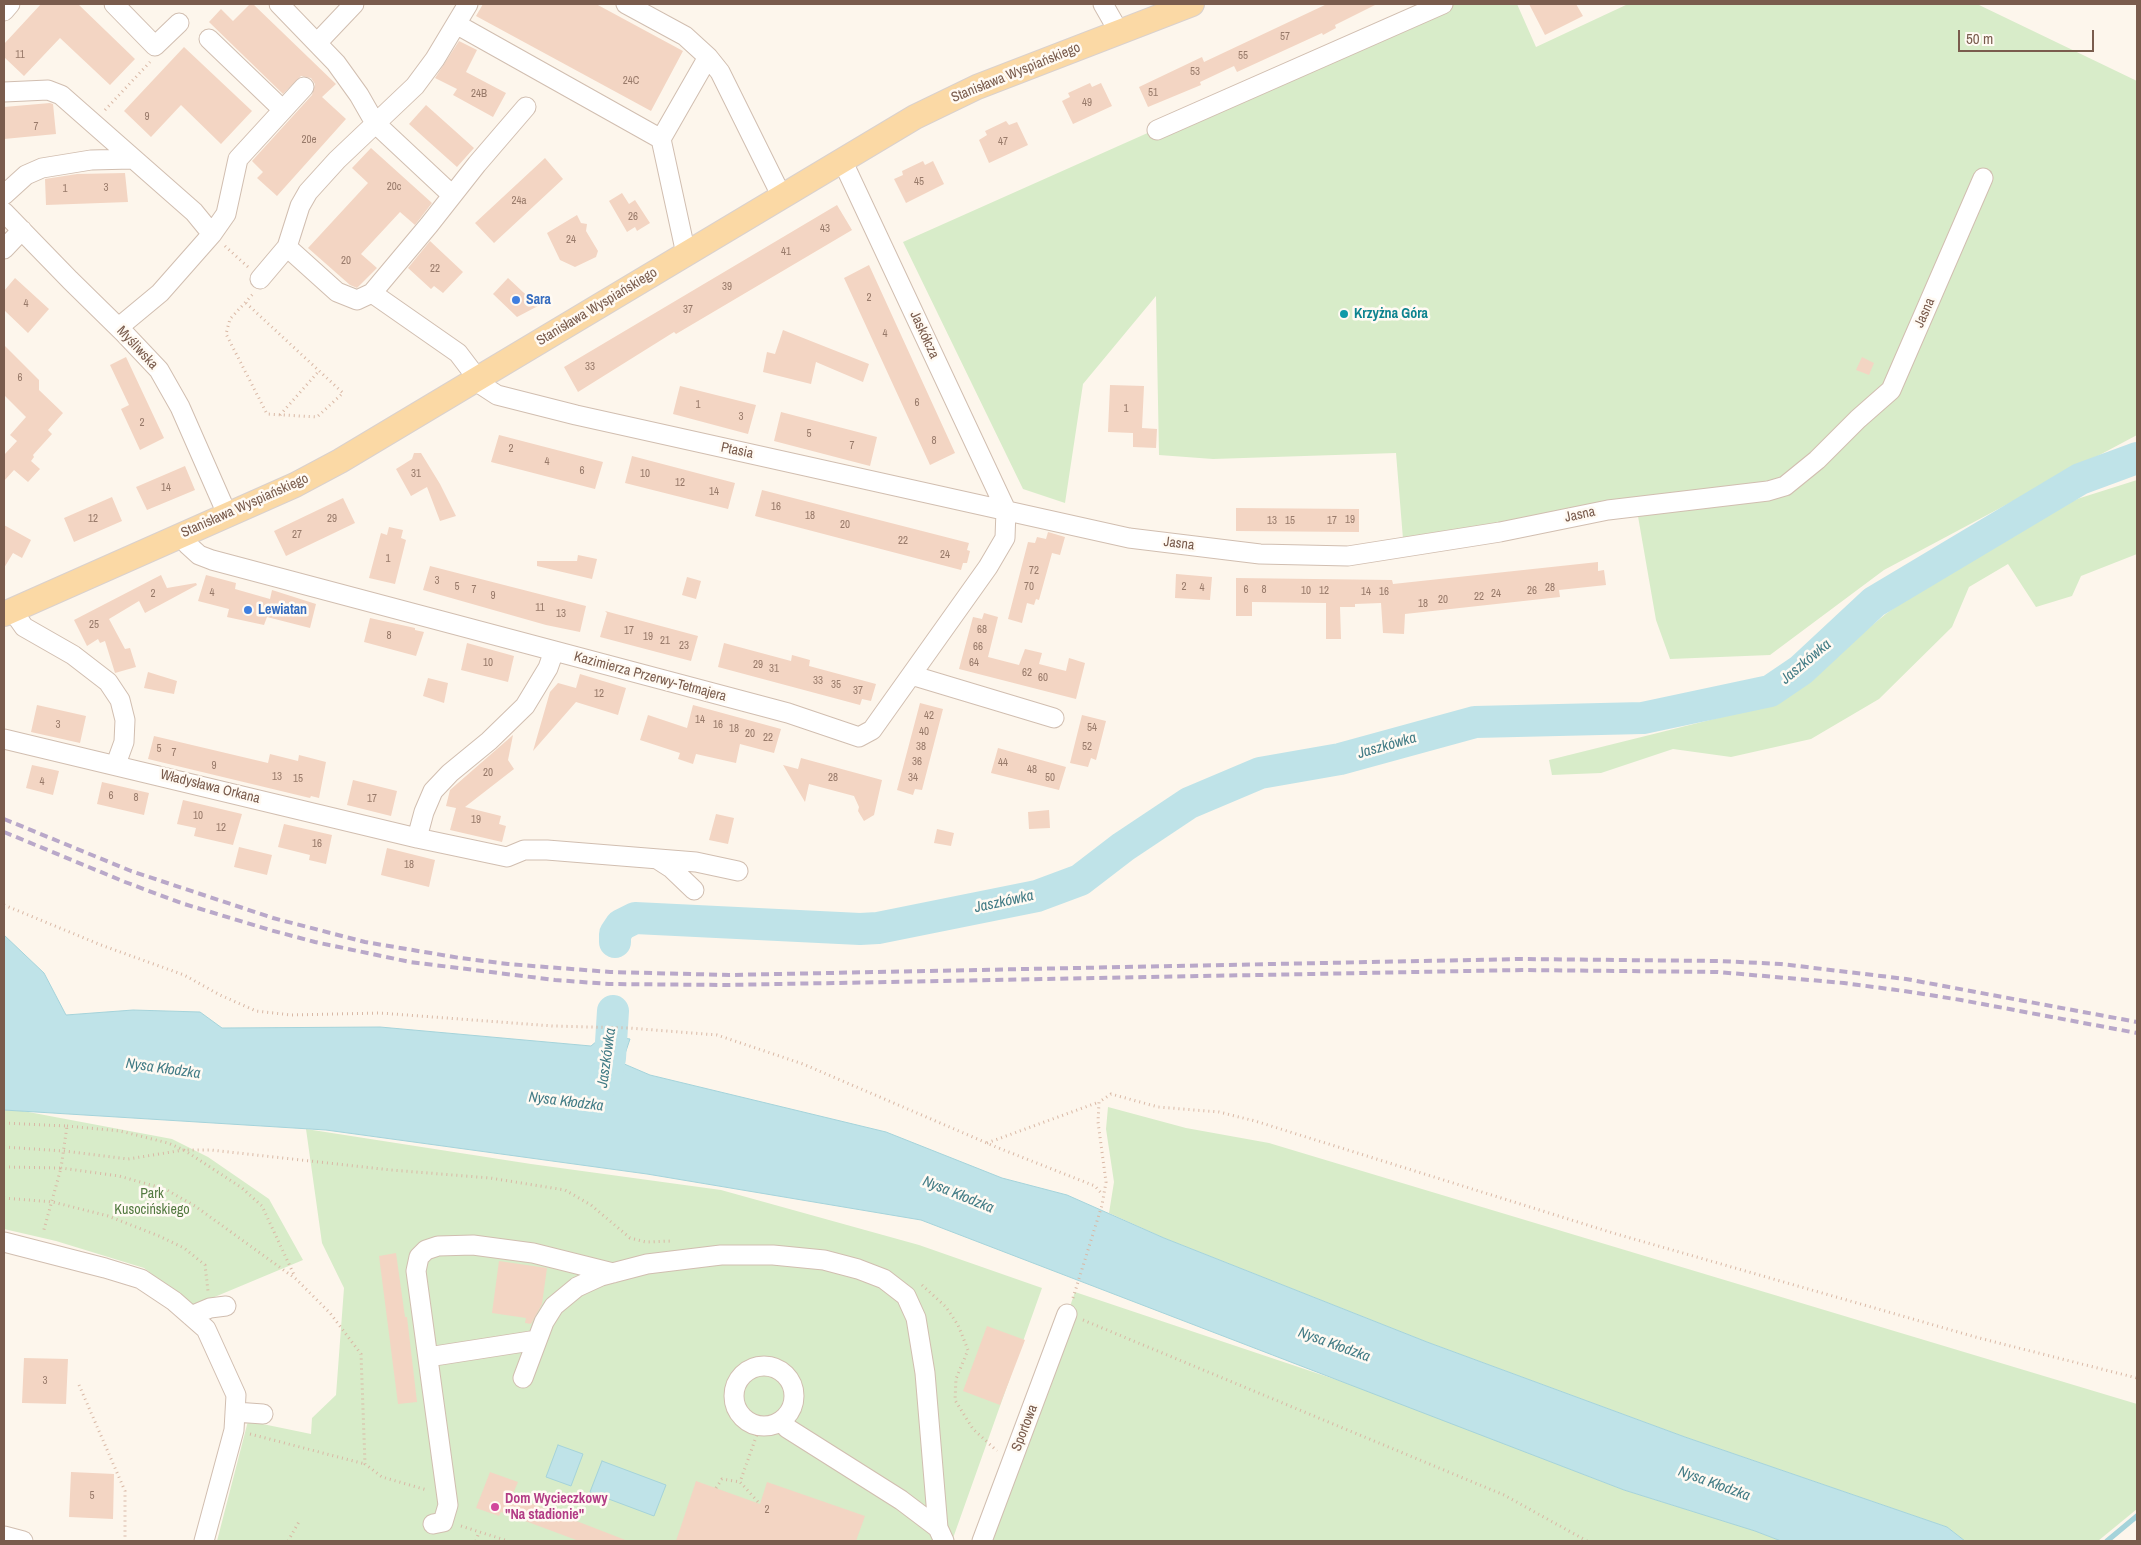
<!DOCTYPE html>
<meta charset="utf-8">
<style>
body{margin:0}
#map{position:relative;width:2141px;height:1545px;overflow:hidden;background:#fdf6ec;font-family:"Archivo Narrow",sans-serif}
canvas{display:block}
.frame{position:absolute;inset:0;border:5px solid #7a5c4d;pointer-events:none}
.scale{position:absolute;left:1958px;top:30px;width:136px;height:22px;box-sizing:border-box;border:2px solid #7a5c4d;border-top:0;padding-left:6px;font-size:15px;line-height:18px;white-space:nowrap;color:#7a5c4d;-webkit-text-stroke:4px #fffaf3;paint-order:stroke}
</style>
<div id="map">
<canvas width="2141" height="1545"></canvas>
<div class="frame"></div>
<div class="scale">50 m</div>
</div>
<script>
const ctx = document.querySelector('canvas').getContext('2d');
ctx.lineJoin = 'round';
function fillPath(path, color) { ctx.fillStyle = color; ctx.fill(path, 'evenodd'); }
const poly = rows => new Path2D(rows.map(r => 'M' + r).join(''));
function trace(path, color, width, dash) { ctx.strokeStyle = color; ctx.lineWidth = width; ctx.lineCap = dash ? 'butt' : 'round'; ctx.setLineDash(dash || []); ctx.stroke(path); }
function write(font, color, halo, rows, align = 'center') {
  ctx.font = font + ' "Archivo Narrow",sans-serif'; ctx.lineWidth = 5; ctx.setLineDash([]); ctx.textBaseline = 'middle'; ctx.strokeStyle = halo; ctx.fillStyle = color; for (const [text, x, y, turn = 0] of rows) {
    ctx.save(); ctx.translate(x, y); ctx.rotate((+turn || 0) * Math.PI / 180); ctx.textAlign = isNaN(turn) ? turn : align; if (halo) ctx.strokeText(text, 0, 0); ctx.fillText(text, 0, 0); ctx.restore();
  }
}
const green = poly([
 [1437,4,1517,4,1536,47,1628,4,1977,4,2137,81,2137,435,1884,570,1770,655,1670,659,1656,620,1635,499,1403,539,1396,453,1213,459,1159,455,1156,296,1083,384,1065,503,1023,489,903,242],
 [2137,480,2137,554,2081,576,2072,596,2036,607,2008,564,1969,587,1952,627,1879,699,1811,739,1731,757,1673,749,1601,773,1552,775,1549,760,1742,712,1788,694,1887,613,1956,564,2077,499],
 [1108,1107,1186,1128,1269,1143,2137,1404,2137,1509,2098,1541,1965,1541,1947,1527,1685,1437,1427,1342,1164,1238,1109,1213,1114,1182,1106,1129],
 [4,1110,23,1111,172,1139,208,1157,269,1199,303,1260,193,1306,144,1268,56,1241,4,1229],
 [306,1129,531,1164,721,1190,919,1245,1042,1288,952,1541,217,1541,248,1421,311,1434,312,1418,336,1395,344,1288,322,1243],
 [1075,1292,1358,1387,1624,1490,1756,1531,1781,1541,988,1541]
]);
const water = poly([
 [4,935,44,973,66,1015,133,1010,200,1012,222,1028,380,1027,591,1046,604,1035,630,1039,622,1063,650,1075,886,1132,1002,1178,1067,1195,1164,1238,1427,1342,1685,1437,1947,1527,1965,1541,1781,1541,1755,1531,1624,1490,921,1220,647,1174,326,1130,4,1110,4,935],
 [558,1445,583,1454,571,1486,546,1477,558,1445],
 [602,1461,666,1485,654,1516,590,1492,602,1461]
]);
const stream = poly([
 [2107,1541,2137,1516]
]);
const river = poly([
 [615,942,615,934,621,925,635,918,860,929,878,928,1037,896,1080,880,1123,847,1189,803,1260,773,1340,759,1475,722,1643,718,1770,691,1801,670,1874,602,2080,479,2137,458],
 [605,1081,610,1058,613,1011]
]);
const building = poly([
 [41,4,78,4,135,59,110,85,60,38,24,76,4,57,4,44],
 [250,4,253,4,336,84,322,97,346,119,277,196,257,178,263,172,252,161,312,95,315,84,311,78,301,76,283,94,209,22,221,9,233,21],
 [483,4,596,4,683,51,651,111,476,16],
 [1327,4,1377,4,1335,25,1336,28,1323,35,1322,33,1237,72,1234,66,1200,82,1201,85,1148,107,1139,87,1202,57,1204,62],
 [1529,4,1576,4,1583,16,1545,35],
 [459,41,477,50,466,72,506,93,493,117,453,95,457,89,435,78],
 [184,47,252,111,221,144,181,105,151,137,124,111],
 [1090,83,1092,87,1101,83,1112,106,1073,124,1062,101,1070,97,1068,93],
 [50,103,53,104,56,134,4,139,4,107],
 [426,105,474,148,457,167,409,124],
 [1006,121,1009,125,1017,122,1028,145,989,163,979,140,987,135,985,131],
 [371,148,432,203,415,225,400,212,361,254,377,268,357,288,350,285,308,248,368,183,352,168],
 [545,158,563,179,494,243,475,223],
 [923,161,925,165,933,161,944,184,906,203,894,179,903,175,902,171],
 [125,173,128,202,46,205,45,179,77,174],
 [622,193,629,204,635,200,650,223,637,231,635,227,627,232,609,201],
 [837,205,852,230,676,334,674,332,578,392,564,367],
 [577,215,581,223,587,224,586,231,598,251,596,257,575,267,560,260,547,233],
 [430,241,463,272,443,293,434,286,431,289,408,268],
 [869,265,955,453,930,465,844,278],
 [15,278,49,309,28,333,4,310,4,291],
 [508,278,538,306,517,317,493,294],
 [783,330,869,364,863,382,816,362,811,384,763,372,767,352,775,354],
 [4,345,39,380,39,390,63,413,48,430,52,434,33,455,34,457,31,461,40,469,28,482,14,470,4,481,4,455,17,441,10,435,26,417,4,395],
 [126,357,164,438,140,450,121,409,129,405,110,365],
 [1862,357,1874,363,1869,375,1856,370],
 [1110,385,1144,386,1142,428,1157,429,1156,448,1133,447,1133,433,1108,432],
 [680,386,756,405,748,434,673,414],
 [781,412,877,437,870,466,774,441],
 [499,435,603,462,595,489,491,462],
 [414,453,421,453,440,484,456,516,440,521,427,487,411,496,396,469,412,459],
 [632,456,735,483,728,509,625,483],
 [185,466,195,490,147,510,136,487],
 [762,490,969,543,967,550,970,551,967,563,963,563,961,570,755,516],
 [112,497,122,521,74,542,64,518],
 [343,498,355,523,286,556,274,531],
 [1236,508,1359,509,1359,532,1236,531],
 [4,525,31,540,22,558,13,553,4,568],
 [389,527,403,530,401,538,406,540,395,584,369,578,381,533,387,535],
 [1048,532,1065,537,1060,555,1052,553,1039,600,1036,599,1034,605,1027,603,1022,623,1008,619,1028,542,1035,543,1037,537,1046,539],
 [578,555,597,559,592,579,537,566,537,561,577,561],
 [1598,562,1598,571,1604,570,1606,585,1559,590,1560,597,1405,614,1404,634,1383,633,1381,603,1355,604,1355,607,1340,607,1341,639,1326,639,1326,603,1252,602,1252,616,1236,616,1236,578,1392,580,1393,584],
 [430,566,586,606,580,632,546,625,423,590],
 [1176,574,1212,577,1210,600,1175,598],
 [161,575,167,588,196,583,197,585,145,613,139,601,109,619,125,649,130,648,136,667,115,673,105,641,100,643,98,639,87,646,74,620],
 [206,575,236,583,235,589,270,599,272,590,316,604,310,628,267,617,264,625,227,617,229,609,198,601],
 [687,577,701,581,696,599,682,595],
 [605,611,698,636,691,661,600,637,607,613],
 [984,613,998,617,988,657,1019,665,1025,649,1042,653,1039,664,1066,671,1069,658,1085,663,1076,699,959,669,973,617,982,619],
 [370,618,415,628,415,630,424,632,416,656,364,642],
 [467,643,514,656,508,682,461,670],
 [724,643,791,661,792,655,810,660,809,666,876,684,871,701,862,699,860,705,718,667],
 [148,672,177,681,174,694,144,688],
 [580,674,626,688,618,715,576,702,533,751,550,692,558,683,576,688],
 [428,678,448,683,444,703,423,696],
 [920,703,943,709,922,790,915,789,913,795,897,790],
 [37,705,86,716,80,743,31,732],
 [693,705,781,729,774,753,740,744,736,763,696,754,693,764,678,759,680,753,640,740,648,715,687,728],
 [1082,715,1106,721,1096,760,1091,758,1088,767,1070,763],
 [513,735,508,760,514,769,465,807,501,816,499,824,506,826,502,842,450,830,456,808,446,806,450,790],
 [154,736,268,763,270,754,298,761,299,755,326,762,319,798,311,796,310,798,148,759],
 [998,748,1066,767,1059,790,991,773],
 [801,758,882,780,874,815,864,821,858,811,859,807,854,796,809,784,805,802,783,765,798,769],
 [32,765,59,771,53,795,26,788],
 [353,780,397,791,391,816,347,805],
 [102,782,149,793,144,815,97,804],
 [183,800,242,814,233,845,194,836,196,828,177,824],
 [1049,810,1050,828,1029,829,1028,812],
 [716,814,734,818,728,844,709,840],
 [284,824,332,835,326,864,309,860,310,855,278,847],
 [937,829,954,833,951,846,934,843],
 [239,847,272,855,267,875,234,867],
 [387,848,435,860,429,887,381,875],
 [396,1253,405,1317,407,1317,417,1402,398,1404,379,1256],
 [499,1261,547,1268,542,1304,531,1324,525,1323,526,1318,492,1313],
 [987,1326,1025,1340,1000,1405,963,1391],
 [24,1358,68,1359,66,1404,22,1403],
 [71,1472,114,1474,113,1519,69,1517],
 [490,1472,518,1482,512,1496,628,1541,579,1541,501,1512,499,1516,476,1508],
 [696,1481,760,1504,767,1482,865,1516,856,1541,676,1541]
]);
const path = poly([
 [105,110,150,62],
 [225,246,248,267],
 [246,303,343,393,317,417,267,414,226,334,230,319,253,294],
 [280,415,319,371],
 [4,905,101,945,184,975,220,995,256,1011,291,1015,380,1013,553,1026,629,1028,717,1035,803,1064,996,1147,1095,1186,1102,1194],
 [4,1123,67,1126,61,1168,119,1176,165,1189,195,1206,296,1279,330,1313,361,1354,365,1464,382,1477,427,1490],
 [67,1126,120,1131,168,1143,184,1150,242,1188,262,1206,295,1277],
 [987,1143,1099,1102],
 [4,1147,64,1151,128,1159,184,1150,211,1150,391,1170,490,1178,565,1190,591,1205,630,1238,646,1242,672,1241],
 [4,1167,61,1168,43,1233],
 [4,1198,53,1202,108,1216,159,1236,184,1248,205,1265,208,1291],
 [922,1285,946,1307,958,1325,968,1350,956,1379,955,1400,973,1429,997,1451],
 [1073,1298,1102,1205,1106,1182,1098,1122,1099,1102,1111,1094,1158,1107,1219,1112,1255,1121,1613,1233,1979,1338,2137,1378],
 [1083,1320,1504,1495,1587,1541],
 [79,1385,125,1491,125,1541],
 [760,1426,740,1482,760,1504],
 [250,1434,365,1464],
 [716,1488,722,1479,740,1482],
 [461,1526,508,1541],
 [288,1541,300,1520],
 [476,1541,479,1532]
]);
const minor = poly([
 [114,4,155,46,179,23],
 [279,4,336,63,359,95,375,123,452,195],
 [626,4,685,36,708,57,720,72,782,197],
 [1103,4,1119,32],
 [4,11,10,4],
 [456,24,661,139,708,57],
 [209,39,283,110],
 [317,43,354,4],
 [4,92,48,90,61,95,194,212,212,234],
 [1157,130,1443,4],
 [661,139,686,254],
 [4,195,26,175,42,168,91,160,132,159],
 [4,212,70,280,124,333,159,370,180,407,227,514],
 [287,247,337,292,357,300,372,293],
 [4,249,22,230],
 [260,279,287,247,300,206,308,192,337,160,415,86,435,59,468,4],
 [119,327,160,293,212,234,226,214,238,159,304,87],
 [477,378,458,353,372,293,429,225,477,164,526,107],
 [474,380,497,395,576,415,1129,538,1260,554,1348,556,1500,532,1608,510,1768,491,1785,486,1817,460,1858,419,1891,390,1983,178],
 [181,535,188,545,199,555,212,560,788,713,859,737,872,730,988,567,1005,538,1006,510,842,160],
 [12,610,24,627,73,655,108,682,120,700,125,720,124,742,116,764],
 [911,675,1054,718],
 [4,739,417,838,507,857,524,850,547,850,696,862,738,871],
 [417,838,424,812,433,791,450,773,489,741,525,706,548,668,554,651],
 [657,859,671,868,694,890],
 [4,1242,105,1268,141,1279,174,1301,206,1329,236,1395,234,1430,204,1541],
 [191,1316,210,1308,226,1306],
 [428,1357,537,1340],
 '734 1396a30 30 0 1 1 60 0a30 30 0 1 1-60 0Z',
 [523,1378,544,1322,554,1306,577,1287,601,1276,647,1264,721,1255,773,1255,824,1260,858,1269,884,1279,906,1296,916,1318,925,1373,938,1528,944,1541],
 [235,1412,263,1414],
 [784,1420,787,1428,901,1500,938,1528],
 [433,1524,443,1522,448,1505,416,1271,419,1257,426,1250,438,1246,473,1245,533,1253,613,1273],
 [4,1536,23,1541],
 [982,1541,1067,1314]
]);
const major = poly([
 [4,614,295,485,340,461,915,117,977,87,1192,4]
]);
const rail = poly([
 [4,819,131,871,273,918,365,942,460,958,508,964,610,972,729,975,1521,959,1718,961,1781,964,1906,979,2137,1022],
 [4,832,125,882,181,903,270,930,315,942,410,962,555,980,609,984,727,985,1522,970,1718,972,1844,983,1904,991,1961,1000,2137,1033]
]);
const markers = [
 [516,300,5,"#3f7fe0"],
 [1344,314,5,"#0f9aa8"],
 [248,610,5,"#3f7fe0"],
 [495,1507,5,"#d1479c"]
];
const numberNames = [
 ["57",1285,37],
 ["11",20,55],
 ["55",1243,56],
 ["53",1195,72],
 ["24C",631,81],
 ["51",1153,93],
 ["24B",479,94],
 ["49",1087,103],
 ["9",147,117],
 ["7",36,127],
 ["20e",309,140],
 ["47",1003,142],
 ["45",919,182],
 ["20c",394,187],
 ["3",106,188],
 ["1",65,189],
 ["24a",519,201],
 ["26",633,217],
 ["43",825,229],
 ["24",571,240],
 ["41",786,252],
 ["20",346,261],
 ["22",435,269],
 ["39",727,287],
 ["2",869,298],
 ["4",26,304],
 ["37",688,310],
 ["4",885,334],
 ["33",590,367],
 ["6",20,378],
 ["6",917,403],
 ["1",698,405],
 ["1",1126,409],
 ["3",741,417],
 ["2",142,423],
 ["5",809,434],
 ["8",934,441],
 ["7",852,446],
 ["2",511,449],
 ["4",547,462],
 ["6",582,471],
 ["31",416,474],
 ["10",645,474],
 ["12",680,483],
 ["14",166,488],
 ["14",714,492],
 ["16",776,507],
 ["18",810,516],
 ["12",93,519],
 ["29",332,519],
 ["19",1350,520],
 ["13",1272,521],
 ["15",1290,521],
 ["17",1332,521],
 ["20",845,525],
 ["27",297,535],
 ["22",903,541],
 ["24",945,555],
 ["1",388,559],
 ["72",1034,571],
 ["3",437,581],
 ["5",457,587],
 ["70",1029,587],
 ["2",1184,587],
 ["4",1202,588],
 ["28",1550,588],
 ["7",474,590],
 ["6",1246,590],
 ["8",1264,590],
 ["10",1306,591],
 ["12",1324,591],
 ["26",1532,591],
 ["14",1366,592],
 ["16",1384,592],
 ["4",212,593],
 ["2",153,594],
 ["24",1496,594],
 ["9",493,596],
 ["22",1479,597],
 ["20",1443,600],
 ["18",1423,604],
 ["11",540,608],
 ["13",561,614],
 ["25",94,625],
 ["68",982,630],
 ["17",629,631],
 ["8",389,636],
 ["19",648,637],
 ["21",665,641],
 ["23",684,646],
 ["66",978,647],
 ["10",488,663],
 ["64",974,663],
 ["29",758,665],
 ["31",774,669],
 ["62",1027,673],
 ["60",1043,678],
 ["33",818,681],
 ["35",836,685],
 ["37",858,691],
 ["12",599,694],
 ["42",929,716],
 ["14",700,720],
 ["3",58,725],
 ["16",718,725],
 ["54",1092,728],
 ["18",734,729],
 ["40",924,732],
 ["20",750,734],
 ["22",768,738],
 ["38",921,747],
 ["52",1087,747],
 ["5",159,749],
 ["7",174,753],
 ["36",917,762],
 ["44",1003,763],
 ["9",214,766],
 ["48",1032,770],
 ["20",488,773],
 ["13",277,777],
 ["28",833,778],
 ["34",913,778],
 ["50",1050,778],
 ["15",298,779],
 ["4",42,782],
 ["6",111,796],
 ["8",136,798],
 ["17",372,799],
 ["10",198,816],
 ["19",476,820],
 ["12",221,828],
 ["16",317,844],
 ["18",409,865],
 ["3",45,1381],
 ["5",92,1496],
 ["2",767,1510]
];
const streetNames = [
 ["Stanisława Wyspiańskiego",1016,73,-22],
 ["Stanisława Wyspiańskiego",597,307,-31],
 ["Jasna",1925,313,-66],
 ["Jaskółcza",924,335,65],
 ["Myśliwska",137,348,47],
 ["Ptasia",737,451,12],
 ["Stanisława Wyspiańskiego",245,506,-24],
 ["Jasna",1580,515,-12],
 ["Jasna",1179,544,7],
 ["Kazimierza Przerwy-Tetmajera",650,677,15],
 ["Władysława Orkana",210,787,14],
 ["Sportowa",1025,1428,-69]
];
const shopNames = [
 ["Sara",526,300],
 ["Lewiatan",258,610]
];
const cultureNames = [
 ["Krzyżna Góra",1354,314]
];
const parkNames = [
 ["Park",152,1194],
 ["Kusocińskiego",152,1210]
];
const hotelNames = [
 ["Dom Wycieczkowy",505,1499],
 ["\"Na stadionie\"",505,1515]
];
const waterNames = [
 ["Jaszkówka",1806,662,-40],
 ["Jaszkówka",1387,746,-16],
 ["Jaszkówka",1004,902,-12],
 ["Jaszkówka",607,1058,-82],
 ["Nysa Kłodzka",163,1069,8],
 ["Nysa Kłodzka",566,1102,7],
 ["Nysa Kłodzka",958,1195,22],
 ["Nysa Kłodzka",1334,1345,20],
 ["Nysa Kłodzka",1714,1484,20]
];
fillPath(green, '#d8ecc9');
fillPath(water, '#bfe3e8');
trace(water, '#a5d3da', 1);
trace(stream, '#a5d3da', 5.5);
trace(river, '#bfe3e8', 32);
fillPath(building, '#f3d5c3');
trace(minor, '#d1beb0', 21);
trace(major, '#dad1cd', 26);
trace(path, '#d9b8a5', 3, [1, 4]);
trace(minor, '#fff', 19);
trace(major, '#fbd9a5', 24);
trace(rail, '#b9a8c9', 4, [8, 5]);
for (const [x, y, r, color] of markers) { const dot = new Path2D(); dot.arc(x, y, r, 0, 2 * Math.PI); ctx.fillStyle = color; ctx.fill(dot); trace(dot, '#fffaf3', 2); }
write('11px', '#987a6a', null, numberNames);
write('14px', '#7a5c4d', '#fffaf3', streetNames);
write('bold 14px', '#366cbe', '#fffaf3', shopNames, 'left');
write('bold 14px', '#0d838f', '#fffaf3', cultureNames, 'left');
write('14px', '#537a41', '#fffaf3', parkNames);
write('bold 14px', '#b23c85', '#fffaf3', hotelNames, 'left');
write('italic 15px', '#437c86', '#fffaf3', waterNames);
</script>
